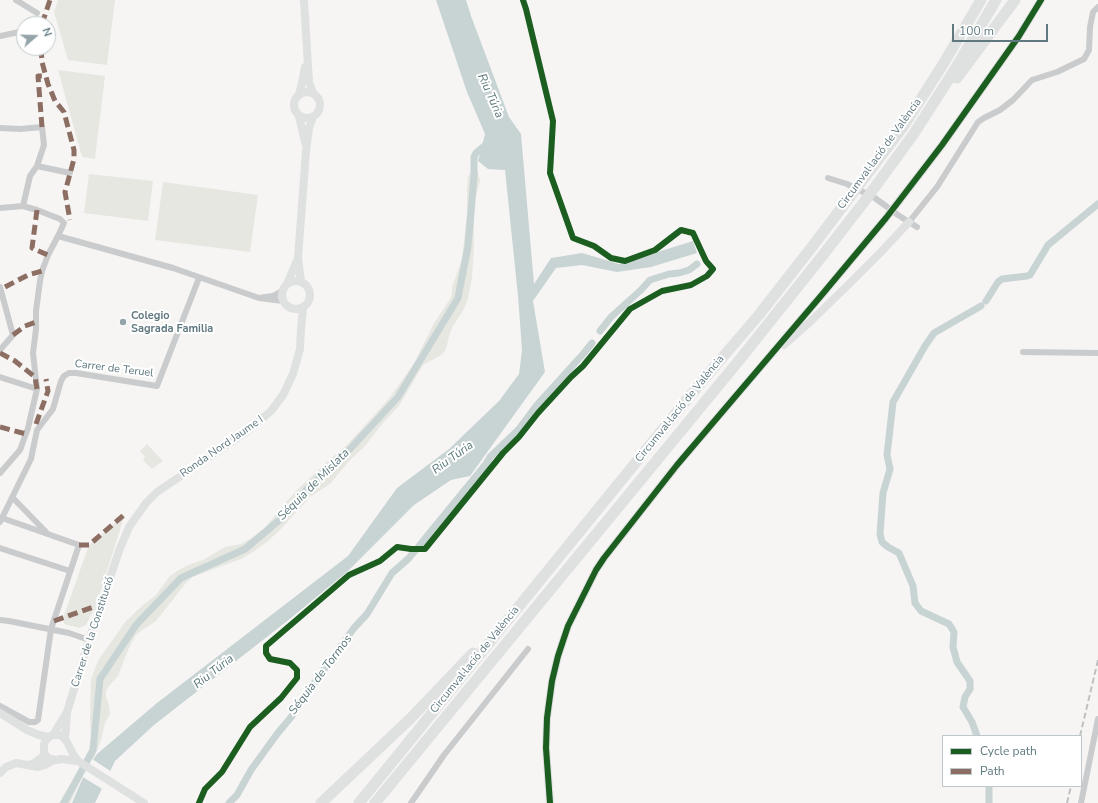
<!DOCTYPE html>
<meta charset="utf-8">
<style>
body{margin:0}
#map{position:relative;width:1098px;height:803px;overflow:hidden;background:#f6f5f4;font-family:"Nunito Sans",sans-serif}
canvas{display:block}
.legend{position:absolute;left:942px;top:735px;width:140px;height:52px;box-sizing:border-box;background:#fff;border:1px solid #bfc9cc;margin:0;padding:5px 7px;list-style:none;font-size:12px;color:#607980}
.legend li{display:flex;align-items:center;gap:8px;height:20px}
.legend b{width:20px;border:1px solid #bfc9cc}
.north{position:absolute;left:16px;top:16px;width:40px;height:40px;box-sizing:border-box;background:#fff;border:1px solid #bfc9cc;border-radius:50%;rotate:70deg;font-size:11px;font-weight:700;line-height:16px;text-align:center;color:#607980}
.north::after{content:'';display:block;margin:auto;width:14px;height:18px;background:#94a4a9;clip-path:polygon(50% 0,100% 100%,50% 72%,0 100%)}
.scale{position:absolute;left:952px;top:24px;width:96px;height:18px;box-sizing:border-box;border:2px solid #607980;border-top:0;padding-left:5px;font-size:12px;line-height:14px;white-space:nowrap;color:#607980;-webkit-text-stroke:3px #fff;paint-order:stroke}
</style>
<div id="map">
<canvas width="1098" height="803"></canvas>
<ul class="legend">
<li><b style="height:5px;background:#1b5e20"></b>Cycle path</li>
<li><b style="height:5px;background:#8d6e63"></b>Path</li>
</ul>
<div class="north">N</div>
<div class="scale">100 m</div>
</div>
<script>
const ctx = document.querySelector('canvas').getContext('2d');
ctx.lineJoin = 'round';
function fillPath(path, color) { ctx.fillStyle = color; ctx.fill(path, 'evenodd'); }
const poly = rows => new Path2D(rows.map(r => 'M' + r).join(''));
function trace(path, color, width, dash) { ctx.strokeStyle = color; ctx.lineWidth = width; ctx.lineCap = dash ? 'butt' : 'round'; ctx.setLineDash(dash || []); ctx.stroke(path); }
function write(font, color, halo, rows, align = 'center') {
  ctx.font = font + ' "Nunito Sans",sans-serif'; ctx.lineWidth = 4; ctx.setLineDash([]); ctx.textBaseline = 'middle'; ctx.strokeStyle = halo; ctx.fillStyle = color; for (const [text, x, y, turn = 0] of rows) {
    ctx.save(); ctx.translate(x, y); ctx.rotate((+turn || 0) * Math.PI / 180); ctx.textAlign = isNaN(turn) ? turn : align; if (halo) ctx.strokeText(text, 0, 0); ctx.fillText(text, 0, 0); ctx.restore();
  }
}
const green = poly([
 [58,0,115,0,107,65,68,60,54,12],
 [58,70,105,76,95,159,82,157],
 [474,170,477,170,478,172,480,181,476,196,474,221,474,247,472,278,468,299,464,309,453,326,450,333,446,349,443,354,423,365,399,406,383,423,365,446,350,460,330,484,310,497,280,530,268,541,253,552,241,559,192,577,186,583,156,621,141,631,135,636,128,650,118,676,109,686,106,691,106,697,109,705,110,714,105,723,101,740,94,758,80,781,70,803,59,803,66,791,78,776,89,752,91,739,90,719,91,680,95,668,99,659,126,621,144,604,155,596,170,576,177,571,188,565,203,560,225,547,241,544,250,539,265,528,286,502,299,488,330,459,345,447,387,401,413,365,433,325,450,299,452,294,452,287,462,259,467,213,467,189,468,177,470,173],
 [89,174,153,181,148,221,84,213],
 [163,182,258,195,250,252,155,240],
 [147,444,163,461,152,469,143,460,145,457,140,451],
 [125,514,96,606,86,625,79,628,64,624,63,618,89,545]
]);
const water = poly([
 [436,0,466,0,471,16,509,117,521,134,534,284,551,258,582,253,619,264,693,241,697,253,651,267,617,272,582,265,556,268,533,301,545,372,470,476,451,480,414,505,348,571,286,622,154,725,115,761,95,803,72,803,84,775,97,754,157,703,348,556,397,488,449,449,499,401,519,374,522,350,518,296,505,170,488,169,478,161,485,134,467,92]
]);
const pier = poly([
 [92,759,112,772,104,790,81,776]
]);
const canal = poly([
 [986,301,998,282,1002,279,1027,276,1030,275,1048,245,1098,204],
 [600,331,611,317,641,290,650,280,669,274,679,273,689,270,697,264],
 [419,546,486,464,490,457,519,429,536,406,584,353,592,343],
 [977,736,972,722,963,707,965,697,970,689,970,681,957,662,953,647,954,632,949,624,921,611,915,603,913,586,899,553,888,547,882,542,880,534,883,493,890,469,887,455,893,402,925,346,934,333,981,306],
 [989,786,989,803],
 [64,803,93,750,100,679,136,625,181,578,245,549,283,517,309,487,350,449,398,397,458,298,468,246,474,176,474,157,476,153,488,143],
 [229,803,237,795,251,770,277,734,292,716,301,700,315,682,354,628,367,614,392,573,408,559,415,551]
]);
const street = poly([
 [16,0,37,13],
 [0,36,24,31],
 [0,128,20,129,42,127,44,145,37,166,30,176,23,206],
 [37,166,70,173],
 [828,178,847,184,875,198,898,215,917,227],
 [0,208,23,206,37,210,60,219,64,223,58,236,48,255,42,271,40,281,36,311,36,329,33,353,37,389,28,428,20,450,0,473],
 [909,222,937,187,978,122,984,118,1000,110,1013,100,1032,80,1057,72,1084,59,1089,50,1090,27,1093,12,1098,7],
 [58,236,173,268,259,298],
 [0,287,13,335,0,350],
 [282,291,273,296,259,298,283,301],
 [1023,352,1098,353],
 [0,377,37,389],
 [13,498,47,533],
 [0,522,31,459,37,430,53,409,61,381,64,376,69,373,76,373,157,386,199,278],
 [0,548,70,571],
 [0,620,9,621,69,633,89,640],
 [0,706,29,722,35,722,38,720,51,629,79,545,2,518],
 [411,803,444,755,528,649],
 [1081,803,1098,719]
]);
const secondary = poly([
 [304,0,309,82,313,93],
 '294 105a13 13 0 1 1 26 0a13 13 0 1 1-26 0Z',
 [299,95,302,83,305,67],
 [299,116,305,142],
 '282 295a14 14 0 1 1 28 0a14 14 0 1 1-28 0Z',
 [301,282,298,258,306,151,309,128,313,117],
 [287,284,298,258],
 [784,345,810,322,849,284,880,253,909,222],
 [0,713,27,730,39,735,49,737],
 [53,735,67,712,89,640,119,551,129,527,146,503,157,492,246,432,271,411,283,395,293,374,300,349,301,329,303,308],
 [65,739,67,714],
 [78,761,73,754,67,742,62,736,57,735,53,735,49,737,46,740,44,744,44,751,45,755,50,759,57,760,61,759,78,761,144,803],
 [27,765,33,764,45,755],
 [0,773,6,767,16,763,38,767,45,765,53,760],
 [550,803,546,748,547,718,552,681,558,656,568,626,596,570,604,558,677,465,820,297,886,218,942,145,1019,36,1041,0]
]);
const highway = poly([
 [957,78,1015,0],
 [321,803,410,719,473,653],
 [359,803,698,386,758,316,808,252,903,127,942,66,981,0],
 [375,803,741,358,823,255,864,202,913,135,952,74,996,0]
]);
const rail = poly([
 [1080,736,1098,660],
 [1067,803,1071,786]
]);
const quiet = poly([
 [42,24,50,0],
 [41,48,42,62,48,84,55,101,64,112,74,150,74,159,65,192,70,220],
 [42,127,38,76,46,76],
 [37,210,32,248,48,255],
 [5,287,28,275,42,271],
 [13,335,25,326,36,322],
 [0,353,15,361,35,377,37,389],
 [36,424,48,391,46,379],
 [0,427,26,434],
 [79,545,89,545,125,514],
 [54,621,96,606]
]);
const cycleway = poly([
 [199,803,205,789,222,772,250,727,281,698,297,678,297,670,290,663,270,659,266,653,266,646,349,575,380,561,397,547,411,549,425,549,503,453,519,437,538,413,571,377,583,366,630,309,662,291,691,285,707,276,713,269,706,261,693,233,681,230,655,250,625,261,611,258,594,246,573,238,550,173,553,121,526,9,523,0],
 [550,803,546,748,547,718,552,681,558,656,568,626,596,570,604,558,677,465,820,297,886,218,942,145,1019,36,1041,0]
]);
const markers = [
 [123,322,4,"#94a4a9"]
];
const streetNames = [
 ["Circumval·lació de València",880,154,-54],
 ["Carrer de Teruel",114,369,7],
 ["Circumval·lació de València",680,409,-51],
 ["Ronda Nord Jaume I",222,447,-35],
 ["Carrer de la Constitució",93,632,-72],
 ["Circumval·lació de València",475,660,-51]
];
const poiNames = [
 ["Colegio",131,316],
 ["Sagrada Familia",131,329]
];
const waterNames = [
 ["Riu Túria",490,96,66],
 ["Riu Túria",453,458,-36],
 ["Séquia de Mislata",314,485,-45],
 ["Riu Túria",214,672,-38],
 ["Séquia de Tormos",321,675,-53]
];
fillPath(green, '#e6e7e1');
fillPath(water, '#c8d4d4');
fillPath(pier, '#f6f5f4');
trace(canal, '#c8d4d4', 7);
trace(street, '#cacbcc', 6);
trace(secondary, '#dfe0e0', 8);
trace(highway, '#dfe0e0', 11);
trace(rail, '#c0c1c2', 2, [6, 3]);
trace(quiet, '#8d6e63', 5, [10, 5]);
trace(cycleway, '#1b5e20', 6);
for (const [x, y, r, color] of markers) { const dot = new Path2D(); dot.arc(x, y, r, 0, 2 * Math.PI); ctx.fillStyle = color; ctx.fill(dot); trace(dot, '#fff', 1.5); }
write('11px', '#607980', '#fff', streetNames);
write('bold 11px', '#607980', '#fff', poiNames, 'left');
write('italic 12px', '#5b787b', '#fff', waterNames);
</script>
